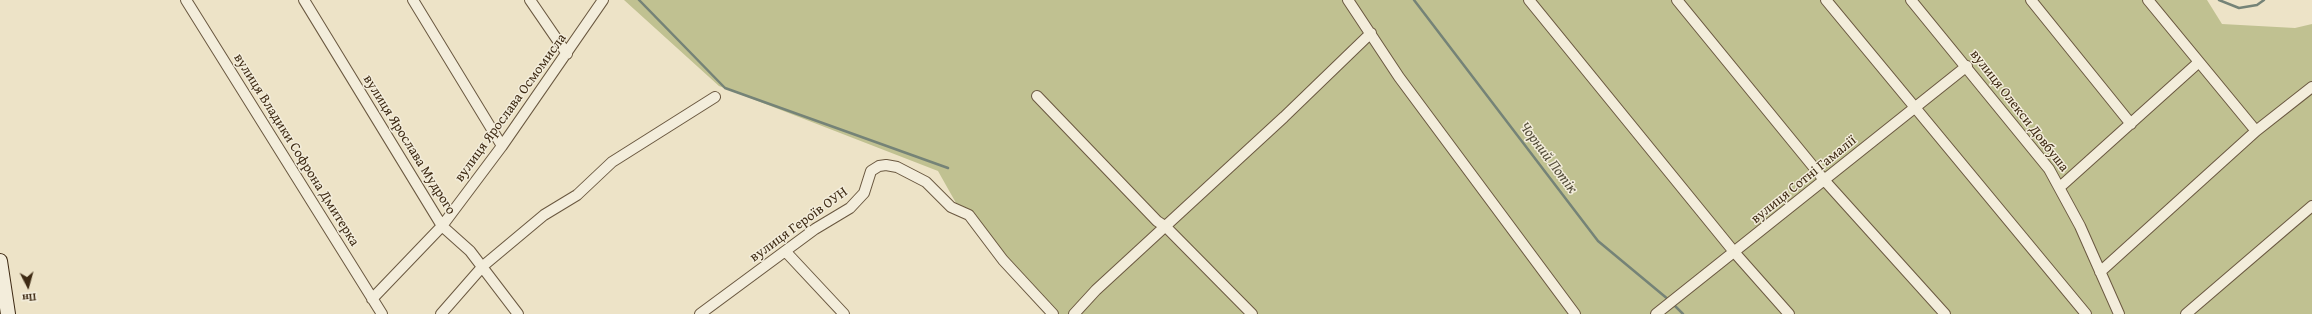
<!DOCTYPE html>
<meta charset="utf-8">
<style>
body{margin:0}
#map{position:relative;width:2312px;height:314px;overflow:hidden;background:#ede3c7;font-family:"Gentium Book Plus",serif}
canvas{display:block}
.north{position:absolute;left:8px;top:266px;width:40px;height:40px;-webkit-text-stroke:3px #f3eddb;paint-order:stroke;rotate:174deg;font-size:11px;font-weight:700;line-height:16px;text-align:center;color:#3e2a13}
.north::after{content:'';display:block;margin:auto;width:14px;height:18px;background:#3e2a13;clip-path:polygon(50% 0,100% 100%,50% 72%,0 100%)}
</style>
<div id="map">
<canvas width="2312" height="314"></canvas>
<div class="north">Пн</div>
</div>
<script>
const ctx = document.querySelector('canvas').getContext('2d');
ctx.lineJoin = 'round';
function fillPath(path, color) { ctx.fillStyle = color; ctx.fill(path, 'evenodd'); }
const poly = rows => new Path2D(rows.map(r => 'M' + r).join(''));
function trace(path, color, width, dash) { ctx.strokeStyle = color; ctx.lineWidth = width; ctx.lineCap = dash ? 'butt' : 'round'; ctx.setLineDash(dash || []); ctx.stroke(path); }
function write(font, color, halo, rows, align = 'center') {
  ctx.font = font + ' "Gentium Book Plus",serif'; ctx.lineWidth = 3; ctx.setLineDash([]); ctx.textBaseline = 'middle'; ctx.strokeStyle = halo; ctx.fillStyle = color; for (const [text, x, y, turn = 0] of rows) {
    ctx.save(); ctx.translate(x, y); ctx.rotate((+turn || 0) * Math.PI / 180); ctx.textAlign = isNaN(turn) ? turn : align; if (halo) ctx.strokeText(text, 0, 0); ctx.fillText(text, 0, 0); ctx.restore();
  }
}
const green = poly([
 [624,0,2207,0,2222,24,2295,28,2312,24,2312,314,1052,314,965,219,938,171,719,86]
]);
const stream = poly([
 [639,0,725,88,948,168],
 [1414,0,1598,241,1669,300],
 [2219,0,2239,8,2257,5,2264,0],
 [1672,303,1683,314]
]);
const street = poly([
 [186,0,382,314],
 [304,0,442,226,470,251,518,314],
 [413,0,502,146],
 [530,0,567,54],
 [1348,0,1399,77,1575,314],
 [1529,0,1735,253,1789,314],
 [1677,0,1825,181,1945,314],
 [1826,0,2086,314],
 [1911,0,2049,169,2080,226,2119,314],
 [2031,0,2131,124],
 [2148,0,2256,131],
 [1037,96,1157,221,1166,227,1252,314],
 [2060,187,2199,62],
 [786,252,844,314],
 [2100,272,2256,131,2312,87],
 [372,299,442,226,502,146,603,0],
 [441,314,483,266,544,215,577,195,612,162,715,97],
 [700,314,815,229,850,208,864,193,871,171,879,166,886,165,897,167,926,182,951,207,969,215,1003,260,1053,314],
 [1074,314,1096,290,1284,117,1371,33],
 [1656,314,1967,66],
 [2186,314,2312,206]
]);
const secondary = poly([
 [0,261,8,314]
]);
const streetNames = [
 ["вулиця Ярослава Осмомисла",511,108,-54],
 ["вулиця Олекси Довбуша",2019,111,52],
 ["вулиця Ярослава Мудрого",409,145,58],
 ["вулиця Владики Софрона Дмитерка",296,150,58],
 ["вулиця Сотні Гамалії",1804,180,-39],
 ["вулиця Героїв ОУН",799,225,-36]
];
const waterNames = [
 ["Чорний Потік",1548,158,53]
];
fillPath(green, '#c0c191');
trace(stream, '#758377', 2.5);
trace(street, '#6a5840', 12);
trace(secondary, '#3e2a13', 16);
trace(street, '#f3eddb', 10);
trace(secondary, '#f3eddb', 14);
write('14px', '#3e2a13', '#f3eddb', streetNames);
write('italic 15px', '#554f3c', '#f3eddb', waterNames);
</script>
